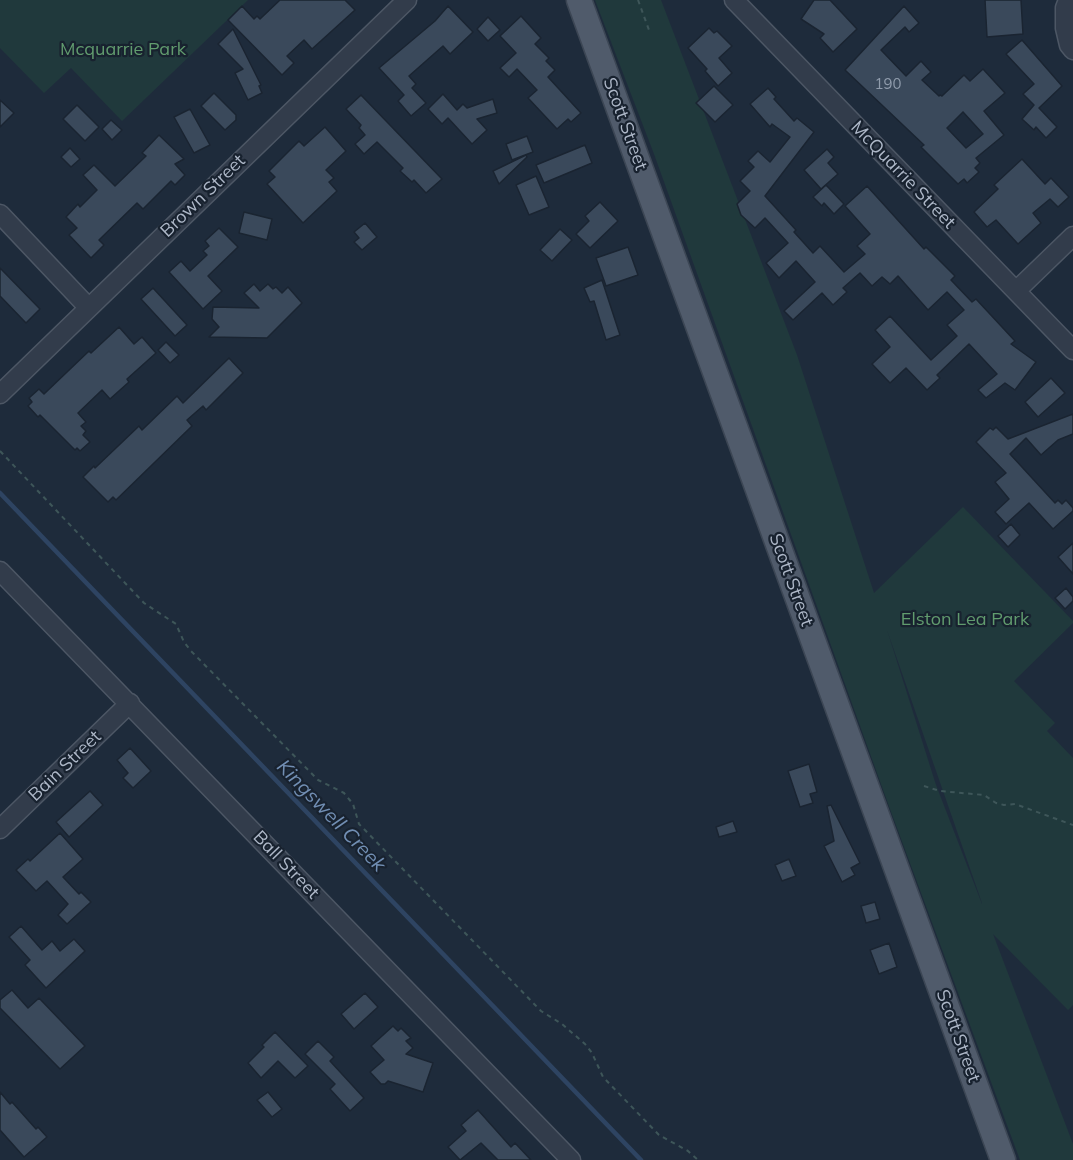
<!DOCTYPE html>
<style>
body{margin:0}
canvas{display:block;background:#1e2b3b}
</style>
<canvas width="1073" height="1160"></canvas>
<script>
const ctx = document.querySelector('canvas').getContext('2d');
ctx.lineJoin = 'round';
function fillPath(path, color) { ctx.fillStyle = color; ctx.fill(path, 'evenodd'); }
const poly = rows => new Path2D(rows.map(r => 'M' + r).join(''));
function trace(path, color, width, dash) { ctx.strokeStyle = color; ctx.lineWidth = width; ctx.lineCap = dash ? 'butt' : 'round'; ctx.setLineDash(dash || []); ctx.stroke(path); }
function write(font, color, halo, rows, align = 'center') {
  ctx.font = font + ' Mulish,sans-serif'; ctx.lineWidth = 4.5; ctx.setLineDash([]); ctx.textBaseline = 'middle'; ctx.strokeStyle = halo; ctx.fillStyle = color; for (const [text, x, y, turn = 0] of rows) {
    ctx.save(); ctx.translate(x, y); ctx.rotate((+turn || 0) * Math.PI / 180); ctx.textAlign = isNaN(turn) ? turn : align; if (halo) ctx.strokeText(text, 0, 0); ctx.fillText(text, 0, 0); ctx.restore();
  }
}
const green = poly([
 [0,0,248,0,122,121,71,68,44,93,0,48],
 [595,0,661,0,797,355,874,593,963,507,1073,621,1073,623,1014,681,1055,723,1047,731,1073,758,1073,1005,1068,1010,993,934,1073,1144,1073,1160,1020,1160,890,809,654,154],
 [887,630,982,903,982,904,936,785]
]);
const stream = poly([
 [0,493,641,1160]
]);
const building = poly([
 [280,0,345,0,355,10,312,49,304,40,287,56,294,63,282,75,228,20,242,6,254,19,257,16,260,19,280,0],
 [814,0,830,0,857,29,833,52,820,38,824,34,801,19,814,0],
 [985,0,1021,0,1023,34,987,37,985,0],
 [448,6,473,32,450,54,443,46,409,76,416,84,412,88,426,103,411,116,398,101,404,95,379,68,435,21,448,6],
 [904,6,919,23,909,32,905,27,881,50,906,76,921,61,931,72,922,80,939,96,940,95,942,96,964,75,970,81,983,69,1005,93,984,111,1004,135,976,158,980,163,975,168,979,172,967,183,964,179,958,184,921,147,924,145,845,70,904,6],
 [963,112,983,134,966,148,947,128,963,112],
 [521,16,541,38,535,44,549,58,546,61,555,70,548,77,581,113,571,122,568,119,557,129,528,98,537,90,517,69,509,77,500,68,516,53,500,36,521,16],
 [488,17,500,30,488,41,477,29,488,17],
 [709,28,714,33,717,31,732,46,719,58,732,73,718,86,705,71,707,69,688,48,709,28],
 [233,29,261,85,259,86,262,93,248,100,235,73,243,69,218,44,233,29],
 [1022,40,1062,86,1039,108,1057,127,1046,138,1036,127,1034,130,1022,119,1034,105,1023,94,1034,84,1006,54,1022,40],
 [714,86,733,105,715,122,696,103,714,86],
 [768,88,776,97,774,99,794,121,797,118,814,132,765,196,796,230,794,232,813,253,820,246,844,272,865,254,857,246,870,234,845,206,867,186,924,249,926,247,955,276,951,280,972,302,976,299,1015,341,1011,344,1036,362,1015,390,1005,383,986,398,978,390,997,374,969,344,937,375,940,378,927,390,906,368,890,383,872,364,890,347,875,330,890,316,931,360,957,336,947,325,964,310,947,292,928,310,898,276,890,284,882,277,872,286,860,273,843,288,847,292,833,305,822,293,793,320,784,311,815,282,796,261,779,278,766,263,788,243,765,218,755,228,741,215,737,204,750,191,740,181,754,167,748,161,758,151,770,162,790,137,772,124,770,127,750,104,768,88],
 [214,93,236,115,236,120,225,130,201,106,214,93],
 [443,94,457,110,463,104,467,108,493,99,497,113,477,119,487,130,472,144,448,118,442,124,428,109,443,94],
 [361,95,442,179,426,193,414,180,412,182,400,171,403,168,377,142,364,154,355,144,365,135,359,128,361,125,346,109,361,95],
 [0,100,14,113,0,127,0,100],
 [77,105,99,127,85,141,63,119,77,105],
 [190,109,210,145,194,153,174,117,190,109],
 [111,120,122,130,112,140,102,129,111,120],
 [325,127,346,151,326,170,334,178,329,182,337,191,303,223,267,184,275,177,269,171,299,141,304,146,325,127],
 [159,135,184,159,175,164,185,175,175,185,171,181,143,209,137,203,99,240,104,245,91,258,69,235,77,228,66,217,78,204,80,207,97,190,83,175,94,165,115,186,146,156,142,153,159,135],
 [527,136,533,152,512,160,506,144,527,136],
 [585,145,592,163,544,183,536,165,585,145],
 [70,148,80,159,71,167,61,157,70,148],
 [827,149,834,157,828,163,838,174,821,189,804,170,827,149],
 [526,155,527,157,499,184,493,171,526,155],
 [1022,159,1045,184,1051,178,1069,197,1058,207,1050,199,1033,213,1041,223,1018,244,996,220,987,227,974,212,998,189,994,185,1022,159],
 [536,176,549,207,529,215,516,185,536,176],
 [826,185,844,204,834,214,824,203,822,206,813,197,826,185],
 [600,202,618,221,590,248,576,234,589,221,585,216,600,202],
 [244,212,272,219,267,240,239,233,244,212],
 [365,223,377,237,362,250,354,242,359,238,354,232,365,223],
 [219,228,238,247,208,276,222,291,203,309,169,272,181,261,190,271,207,255,203,251,209,246,205,241,219,228],
 [560,229,572,240,552,261,540,250,560,229],
 [628,247,638,275,606,286,596,258,628,247],
 [0,268,40,309,26,323,0,296,0,268],
 [602,280,620,335,606,340,594,301,590,302,584,288,602,280],
 [254,284,260,291,268,284,273,289,276,287,282,293,288,287,302,303,267,338,209,337,219,327,212,319,213,307,259,308,244,293,254,284],
 [153,288,187,325,175,336,141,299,153,288],
 [119,327,134,344,142,337,156,353,127,379,129,382,110,399,102,390,78,413,86,422,81,426,86,431,83,435,90,442,80,451,77,448,75,450,40,415,38,417,28,406,32,402,29,398,39,389,44,394,89,351,91,353,119,327],
 [166,342,179,355,170,363,158,350,166,342],
 [229,358,243,373,206,410,203,406,187,420,192,426,116,500,113,497,108,502,83,477,94,466,95,468,139,426,142,430,177,396,183,403,229,358],
 [1051,378,1065,393,1038,417,1025,402,1051,378],
 [1073,414,1073,434,1058,440,1041,455,1026,438,1010,454,1055,503,1058,500,1062,504,1066,500,1073,508,1073,511,1053,529,1029,503,1006,524,995,512,1009,499,995,482,1006,473,976,442,990,428,993,430,996,427,1008,439,1073,414],
 [1011,524,1020,535,1008,547,998,536,1011,524],
 [1073,543,1073,574,1058,557,1073,543],
 [1066,588,1073,597,1073,601,1065,609,1055,598,1066,588],
 [130,748,151,771,133,788,123,778,128,773,117,760,130,748],
 [809,764,817,792,810,794,813,803,800,807,788,771,809,764],
 [90,791,103,805,69,837,56,822,90,791],
 [831,805,860,863,851,868,855,875,842,882,824,846,834,841,827,806,831,805],
 [733,821,737,832,719,837,716,827,733,821],
 [60,833,83,859,63,877,79,894,81,892,91,902,67,924,58,915,68,904,47,881,36,891,16,870,28,859,30,861,60,833],
 [789,859,796,876,782,881,775,865,789,859],
 [875,902,880,919,866,923,861,906,875,902],
 [21,926,42,950,52,941,60,951,74,939,85,951,46,988,25,965,30,960,9,937,21,926],
 [889,943,897,967,879,974,870,950,889,943],
 [12,990,28,1008,39,998,85,1046,60,1069,0,1008,0,1000,12,990],
 [365,993,378,1007,354,1029,341,1014,365,993],
 [393,1026,398,1031,401,1028,411,1038,406,1041,413,1048,406,1054,433,1063,423,1092,388,1081,385,1084,381,1084,370,1072,384,1060,371,1046,393,1026],
 [275,1032,308,1066,295,1078,278,1061,261,1078,248,1063,264,1047,262,1045,275,1032],
 [318,1041,334,1057,330,1061,364,1098,350,1111,330,1089,335,1084,305,1054,318,1041],
 [0,1092,10,1104,12,1102,36,1129,38,1127,47,1137,24,1157,0,1130,0,1092],
 [268,1092,282,1109,272,1117,257,1100,268,1092],
 [478,1110,511,1147,515,1143,531,1160,498,1160,481,1143,460,1160,448,1147,466,1131,461,1125,478,1110]
]);
const path = poly([
 [638,0,649,30],
 [0,451,144,603,176,624,184,642,191,651,318,780,344,793,353,804,359,824,541,1011,562,1024,585,1044,592,1053,603,1077,659,1135,688,1151,698,1160],
 [924,786,940,791,984,795,996,803,1004,805,1015,804,1073,825]
]);
const minor = poly([
 [734,0,1073,350],
 [1068,0,1065,8,1065,28,1069,45,1073,50],
 [0,214,88,307],
 [1016,291,1073,236],
 [0,394,407,0],
 [0,571,571,1160],
 [0,829,130,703]
]);
const major = poly([
 [579,0,1003,1160]
]);
const numberNames = [
 ["190",888,84]
];
const parkNames = [
 ["Mcquarrie Park",123,50],
 ["Elston Lea Park",965,620]
];
const streetNames = [
 ["Scott Street",625,124,70],
 ["McQuarrie Street",903,175,46],
 ["Brown Street",203,196,-44],
 ["Scott Street",791,580,70],
 ["Bain Street",65,766,-44],
 ["Ball Street",286,865,46],
 ["Scott Street",958,1036,70]
];
const waterNames = [
 ["Kingswell Creek",331,816,46]
];
fillPath(green, '#20393c');
trace(stream, '#2e4462', 4.5);
fillPath(building, '#3a495b');
trace(building, '#1a2431', 1.5);
trace(minor, '#4d5765', 21);
trace(major, '#3c4654', 27);
trace(path, '#3e5659', 2, [4.5, 4.5]);
trace(minor, '#323c4b', 18);
trace(major, '#505b6b', 24);
write('15px', '#909cac', null, numberNames);
write('18px', '#619b6e', '#18222f', parkNames);
write('18px', '#adb7c7', '#18222f', streetNames);
write('italic 20px', '#718eb3', '#18222f', waterNames);
</script>
